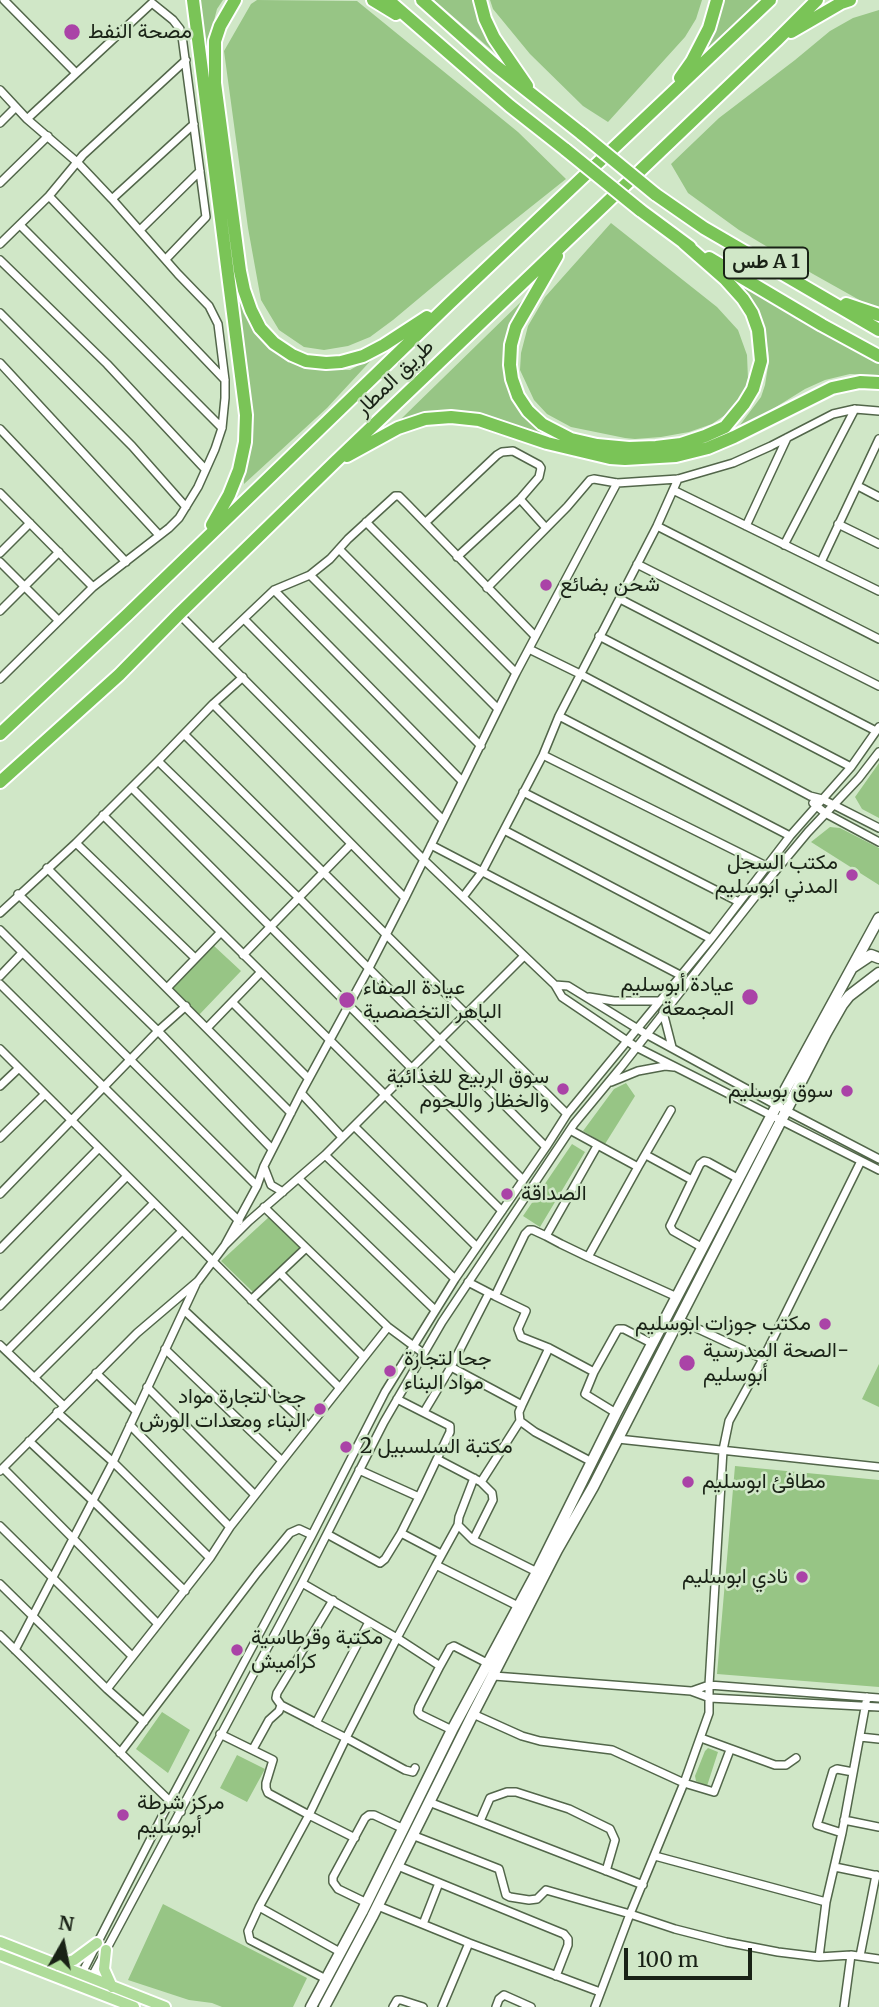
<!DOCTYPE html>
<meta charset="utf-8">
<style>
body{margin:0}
#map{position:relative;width:879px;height:2007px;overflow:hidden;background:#d0e7c7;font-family:Merriweather,serif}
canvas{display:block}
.north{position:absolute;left:28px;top:1909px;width:70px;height:70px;-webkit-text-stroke:5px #d0e7c7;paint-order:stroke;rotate:9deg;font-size:19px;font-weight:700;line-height:28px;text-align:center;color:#192216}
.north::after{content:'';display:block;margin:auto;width:24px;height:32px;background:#192216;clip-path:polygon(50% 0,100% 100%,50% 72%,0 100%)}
.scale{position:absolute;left:624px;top:1948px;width:128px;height:32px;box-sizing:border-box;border:4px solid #192216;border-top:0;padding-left:9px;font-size:21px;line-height:24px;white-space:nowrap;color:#192216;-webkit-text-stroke:5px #d0e7c7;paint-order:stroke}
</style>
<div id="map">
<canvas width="879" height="2007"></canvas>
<div class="north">N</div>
<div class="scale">100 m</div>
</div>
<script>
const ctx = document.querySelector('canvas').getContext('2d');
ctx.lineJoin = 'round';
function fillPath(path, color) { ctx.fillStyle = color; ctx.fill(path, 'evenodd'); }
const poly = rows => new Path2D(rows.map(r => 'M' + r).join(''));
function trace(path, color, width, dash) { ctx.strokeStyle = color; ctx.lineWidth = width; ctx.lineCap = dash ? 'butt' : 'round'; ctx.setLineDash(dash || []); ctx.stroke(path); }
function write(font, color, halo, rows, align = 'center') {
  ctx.font = font + ' Merriweather,Vazirmatn,serif'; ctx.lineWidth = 5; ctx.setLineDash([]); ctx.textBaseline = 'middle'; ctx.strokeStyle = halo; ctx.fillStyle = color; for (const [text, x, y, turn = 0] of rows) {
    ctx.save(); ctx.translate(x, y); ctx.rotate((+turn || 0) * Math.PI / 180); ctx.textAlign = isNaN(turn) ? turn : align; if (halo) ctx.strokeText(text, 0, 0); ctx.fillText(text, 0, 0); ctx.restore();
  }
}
const green = poly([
 [197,0,223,0,217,9,205,55],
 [257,0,357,1,518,132,566,179,478,249,393,320,370,337,348,346,324,350,304,347,279,330,261,300,248,228,224,51,251,4],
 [434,0,476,0,502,59],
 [490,0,702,0,696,19,685,37,608,122,583,106,530,54,493,9],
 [722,0,761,0,700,57,721,9],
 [879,10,879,311,813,274,739,230,688,193,671,164,719,118,795,60,830,31,853,18],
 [611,223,717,307,738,330,747,355,748,379,745,390,738,402,731,411,712,424,689,432,661,437,635,439,625,438,571,427,547,414,534,400,520,370,521,353,528,326,545,297],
 [730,280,879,362,879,375,850,374,825,380,805,389,734,433,761,397,765,385,769,360,768,350,761,326],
 [237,287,250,321,265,342,285,358,313,369,350,370,375,356,327,408,244,484,245,374],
 [523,300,510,328,506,343,505,378,510,393,517,407,528,421,550,435,582,446,584,450,492,418,421,416,401,419],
 [879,763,879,818,862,809,855,797],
 [830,827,840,828,879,848,879,885,811,842],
 [213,945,241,971,198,1016,170,990],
 [626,1083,635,1096,605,1144,583,1131,614,1089],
 [572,1144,585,1152,540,1227,523,1216],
 [269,1217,301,1247,254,1293,221,1261],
 [879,1364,879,1407,862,1399],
 [735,1466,879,1480,879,1687,717,1674],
 [162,1712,190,1730,168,1773,136,1749],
 [708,1748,718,1752,707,1786,696,1781,695,1776,705,1751],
 [237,1755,265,1769,247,1802,220,1788],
 [163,1904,307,1978,293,2007,222,2007,212,2003,189,2000,128,1980]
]);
const street = poly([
 [4,0,76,73],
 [0,90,27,119,78,163,112,199,178,274,209,306,218,324,225,380,225,398,222,428,215,449,198,487,179,518,169,528,93,587,0,679],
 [27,119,152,3,173,20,180,29,182,36,206,217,166,259],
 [0,123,16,107],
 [0,183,48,136],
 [49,196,225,380],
 [112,199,194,124],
 [20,225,222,428],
 [140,230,200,171],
 [0,244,49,196,83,155,186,60],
 [0,260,107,364,205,469],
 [0,313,132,446,186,507],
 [0,363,159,535],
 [0,429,126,562],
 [858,486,879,497],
 [673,490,879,591],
 [0,493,93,587],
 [520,499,546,528],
 [366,522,516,673],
 [426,522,497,455,502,452,513,451,539,465,541,468,539,477,520,499,457,557],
 [838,524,879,544],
 [657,526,879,639],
 [746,526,787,438],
 [784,545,855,409],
 [339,549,498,709],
 [0,553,30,523],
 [0,562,58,620],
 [821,562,879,439],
 [637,564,879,686],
 [310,575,481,746],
 [487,588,567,507,590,480,594,479,617,483,678,479,733,463,771,446,833,414,855,409,879,411],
 [274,590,462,781],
 [620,599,876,731],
 [0,611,59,552],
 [179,614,423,859,555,985,562,997,636,1047,879,1170],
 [244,619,443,820],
 [599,636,851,767],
 [213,648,274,590,310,575,330,559,348,539,395,496,399,496,408,505,535,636],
 [529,649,580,674,810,796,822,799,879,828],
 [213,704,405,898],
 [559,716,790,836],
 [184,734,567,1114],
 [543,755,766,866],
 [158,761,299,898,546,1147],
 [132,788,523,1180],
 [523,792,739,902],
 [813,803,825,813,879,842],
 [103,815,502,1211],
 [504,830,711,939],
 [76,843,195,958],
 [431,845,680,975],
 [47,868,291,1113],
 [18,894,158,1031,272,1149],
 [463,897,482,872,543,755,559,716,657,526,678,479],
 [0,913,76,843,158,761,213,704,243,677],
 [0,930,257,1186],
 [243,955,351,844],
 [0,976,22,953],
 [0,984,239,1221],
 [555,985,568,986,646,1034,787,1111,879,1159],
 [167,988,221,932],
 [589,997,614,1001,658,1001],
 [232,1002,308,1078],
 [663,1012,672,1047],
 [207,1028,261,972],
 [0,1049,340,1388],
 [611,1082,638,1071,665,1066,674,1067],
 [0,1086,19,1068],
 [301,1093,342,1137],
 [354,1126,477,1247],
 [570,1130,638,1167,671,1110],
 [0,1138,45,1094],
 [597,1146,546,1236,561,1244,588,1257,638,1167],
 [325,1155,455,1279],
 [646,1155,692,1180],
 [264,1167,271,1185,283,1192],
 [299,1179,435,1310],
 [0,1194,158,1031,186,1006],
 [264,1207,388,1327,423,1353],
 [225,1245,257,1186,264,1166,301,1093,369,968,405,898,516,673,617,483],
 [703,1248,673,1231,670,1226,700,1164,704,1161,708,1162,739,1179],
 [0,1249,99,1148],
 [588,1257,677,1297],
 [280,1273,364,1357],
 [468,1282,495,1296,525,1234,529,1230,533,1230,546,1236],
 [489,1293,451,1367,522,1405],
 [495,1296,526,1311,518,1329,521,1337,549,1348,594,1372],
 [251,1300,306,1248],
 [0,1306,127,1176],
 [185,1311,309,1427],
 [679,1320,763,1359],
 [0,1345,64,1406],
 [549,1348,522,1405,519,1412,520,1421,535,1432,592,1462],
 [165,1349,282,1461],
 [7,1351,154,1203],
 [96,1373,136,1411],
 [34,1378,182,1231],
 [147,1387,255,1495],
 [397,1399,450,1426,450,1432,437,1459,481,1482,520,1421],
 [57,1412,113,1462,210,1558],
 [424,1412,451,1367],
 [616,1413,585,1394,594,1372,618,1329,624,1329,653,1344],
 [130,1425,230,1527],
 [618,1439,879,1467],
 [29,1441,93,1501,185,1591],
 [3,1468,158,1624],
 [359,1470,419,1497,437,1459],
 [0,1471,137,1333,198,1281,225,1245,249,1221,325,1155,524,956],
 [481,1482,492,1493,493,1500,473,1540,537,1572],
 [458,1525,459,1517,474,1478],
 [0,1526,132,1656],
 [401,1533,441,1554],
 [327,1534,380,1563,385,1559,401,1533,419,1497],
 [473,1540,458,1525,436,1565,518,1606],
 [302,1583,397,1638,436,1565],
 [0,1584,107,1689,144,1722],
 [333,1600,277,1693,276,1698,281,1705,316,1723,369,1622],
 [0,1635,181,1812],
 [15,1650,113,1462,196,1284],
 [440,1666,419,1707,418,1712,421,1715,452,1730],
 [494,1676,691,1691,710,1698,879,1707],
 [107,1689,210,1558,230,1527,388,1327],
 [692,1691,709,1685,879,1698],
 [473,1714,522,1736,540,1741,612,1750,684,1783,714,1792,730,1750],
 [316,1723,346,1738,397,1638,440,1666,450,1648,454,1646,487,1663],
 [220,1734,273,1760,266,1783,266,1788,268,1793,309,1815,346,1738,405,1770,413,1772,415,1768],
 [860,1737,879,1739],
 [701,1738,775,1765,786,1765,796,1758],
 [253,1749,269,1720,279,1711,281,1705],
 [120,1753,257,1573,290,1533,299,1529,312,1535],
 [429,1802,643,1885],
 [844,1820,879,1827],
 [480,1821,490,1798,507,1792,516,1792,569,1809,610,1829,615,1840,606,1871],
 [842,1833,817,1825,833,1771,837,1769,853,1772],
 [412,1835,499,1869,506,1895,510,1897,529,1900,537,1899,546,1890,630,1914,675,1929,726,1942,778,1952,819,1957,851,1955,879,1959],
 [655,1856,826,1902],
 [398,1866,564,1934,568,1939,568,1945,556,1976],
 [835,1867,879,1876],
 [367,1903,338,1889,333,1882,333,1877,365,1818,369,1815,374,1815,404,1829],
 [378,1906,469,1943,600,1992],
 [259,1907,248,1931,250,1940,326,1979],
 [423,1924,439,1883],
 [340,1952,259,1907,309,1815,355,1838],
 [860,1956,876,1875],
 [819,1957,826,1902,842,1833,867,1697],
 [80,1977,170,1801,312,1535,385,1392,455,1279,546,1147,567,1114,711,939,790,836,851,767,879,727],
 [89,1982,302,1583,384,1422,442,1322,574,1124,622,1066,773,874,808,832,859,778,879,752],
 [393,2007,397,2000,401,2000,423,2007],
 [442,2007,469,1943],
 [496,2007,499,1999,504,1995,531,2007],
 [595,2007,630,1914,684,1783,709,1713,709,1685,723,1450,729,1421,763,1359,861,1161],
 [844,2007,851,1955]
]);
const secondary = poly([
 [853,967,871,955,879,958],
 [311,2007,362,1912,452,1730,537,1572,616,1413,777,1105,879,918],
 [324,2007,372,1917,473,1714,557,1550,593,1487,826,1033,842,1005,849,996,879,973]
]);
const primary = poly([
 [0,1942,165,2007],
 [106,1950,104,1969,112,1987],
 [0,1955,134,2007],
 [58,1965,74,1960,97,1943]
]);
const highway = poly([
 [193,0,246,415,245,442,239,470,229,495,212,525],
 [235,0,220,26,215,41,215,83,240,271,244,290,251,310,260,328,274,343,292,355,306,361,326,363,341,362,363,356,384,345,427,317],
 [373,0,396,14],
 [388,0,510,106,566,150],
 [422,0,496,66,582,134],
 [480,0,485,19,494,38,527,86],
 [791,32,841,3,850,0],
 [680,78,692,61,709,28,717,0],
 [655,194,704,228,879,330],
 [640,210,690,247],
 [557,256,516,327,511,345,510,365,512,379,518,396,528,411,542,424,571,439,597,445,629,448,656,447,681,444,705,436,725,427,744,404,753,389,761,361,758,330,752,313,743,299,725,279,684,243],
 [709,258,822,325,879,356],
 [846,304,879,315],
 [347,456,398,428,425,419,451,417,479,420,547,443,610,458,625,459,676,456,708,448,734,437,832,388,860,382,879,383],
 [0,734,127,615,449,304,770,0],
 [0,782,119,675,179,614,334,463,776,41,817,0]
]);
const highwayBridge = poly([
 [582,134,655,194],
 [566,150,640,210]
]);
const markers = [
 [72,32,9,"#aa43a7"],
 [546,585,7,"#aa43a7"],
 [852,875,7,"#aa43a7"],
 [750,997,9,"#aa43a7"],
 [347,1000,9,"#aa43a7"],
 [563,1089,7,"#aa43a7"],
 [847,1091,7,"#aa43a7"],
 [507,1194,7,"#aa43a7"],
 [825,1324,7,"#aa43a7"],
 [687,1363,9,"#aa43a7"],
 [390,1371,7,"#aa43a7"],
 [320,1409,7,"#aa43a7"],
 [346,1447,7,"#aa43a7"],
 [688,1482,7,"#aa43a7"],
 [802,1577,7,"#aa43a7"],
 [237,1650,7,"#aa43a7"],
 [123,1815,7,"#aa43a7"]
];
const shields = [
 [766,263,84]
];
const shieldNames = [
 ["طس A 1",766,263]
];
const poiNames = [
 ["مصحة النفط",88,32],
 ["شحن بضائع",560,585],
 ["مكتب السجل",838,863,"right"],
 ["المدني ابوسليم",838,887,"right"],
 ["عيادة أبوسليم",734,985,"right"],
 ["المجمعة",734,1009,"right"],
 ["عيادة الصفاء",363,988],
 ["الباهر التخصصية",363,1012],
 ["سوق الربيع للغذائية",549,1077,"right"],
 ["والخظار واللحوم",549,1101,"right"],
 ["سوق بوسليم",833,1091,"right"],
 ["الصداقة",521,1194],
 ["مكتب جوزات ابوسليم",811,1324,"right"],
 ["الصحة المدرسية-",703,1351],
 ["أبوسليم",703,1375],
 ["جحا لتجارة",404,1359],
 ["مواد البناء",404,1383],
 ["جحا لتجارة مواد",306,1397,"right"],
 ["البناء ومعدات الورش",306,1421,"right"],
 ["مكتبة السلسبيل 2",360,1447],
 ["مطافئ ابوسليم",702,1482],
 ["نادي ابوسليم",788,1577,"right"],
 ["مكتبة وقرطاسية",251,1638],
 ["كراميش",251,1662],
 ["مركز شرطة",137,1803],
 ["أبوسليم",137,1827]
];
const streetNames = [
 ["طريق المطار",395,378,-44]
];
fillPath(green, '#97c585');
trace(street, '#52664a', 10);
trace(secondary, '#52664a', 13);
trace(primary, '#fff', 14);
trace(highway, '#fff', 16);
trace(street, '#fff', 7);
trace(secondary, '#fff', 10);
trace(primary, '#afdc9a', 10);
trace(highway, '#7ac457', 12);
trace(highwayBridge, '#fff', 16, []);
trace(highwayBridge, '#7ac457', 12);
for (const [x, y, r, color] of markers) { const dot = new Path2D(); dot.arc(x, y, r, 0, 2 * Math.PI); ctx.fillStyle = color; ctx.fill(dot); trace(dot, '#d0e7c7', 2.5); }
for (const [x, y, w] of shields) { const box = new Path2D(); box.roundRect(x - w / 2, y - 15.5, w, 31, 5); ctx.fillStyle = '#d0e7c7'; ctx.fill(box); trace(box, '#192216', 2); }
write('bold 19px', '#192216', null, shieldNames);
write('21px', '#192216', '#d0e7c7', poiNames, 'left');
write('21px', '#192216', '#d0e7c7', streetNames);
</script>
